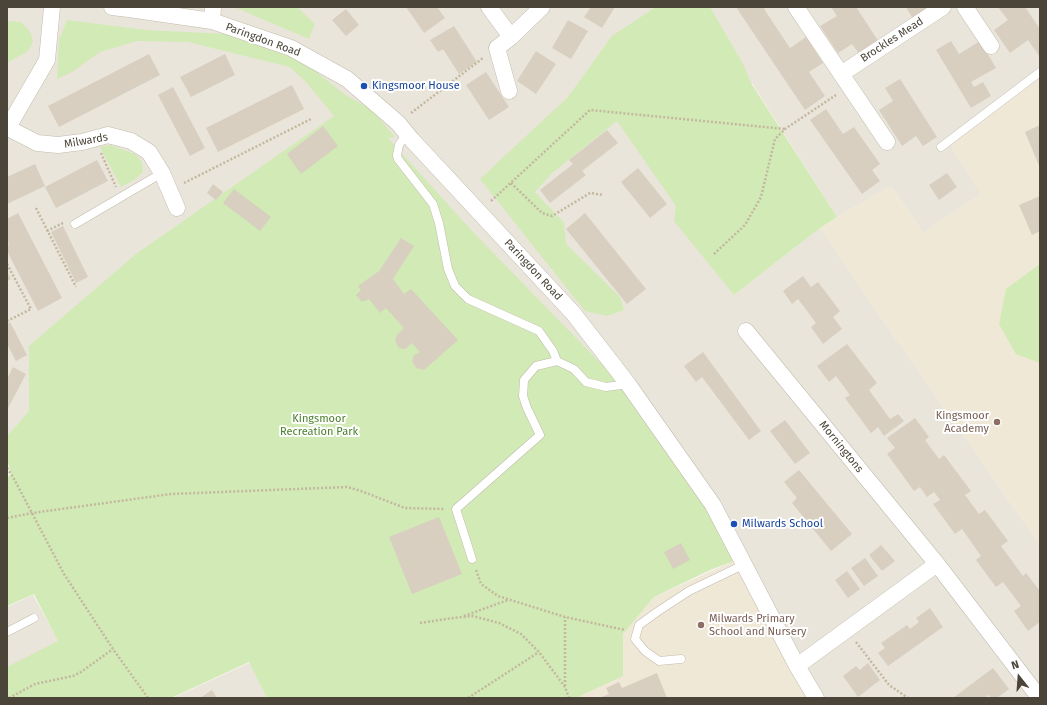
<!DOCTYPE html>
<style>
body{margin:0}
#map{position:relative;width:1047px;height:705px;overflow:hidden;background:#f6f3ec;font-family:"Fira Sans",sans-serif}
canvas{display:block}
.frame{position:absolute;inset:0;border:8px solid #4b4439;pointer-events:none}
.north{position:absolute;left:999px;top:657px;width:40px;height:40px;-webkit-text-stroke:3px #fff;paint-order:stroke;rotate:343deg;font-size:11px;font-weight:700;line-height:16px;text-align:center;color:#4b4439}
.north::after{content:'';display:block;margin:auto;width:14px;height:18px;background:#4b4439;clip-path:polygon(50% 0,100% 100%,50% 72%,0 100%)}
</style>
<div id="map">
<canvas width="1047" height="705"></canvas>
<div class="frame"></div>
<div class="north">N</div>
</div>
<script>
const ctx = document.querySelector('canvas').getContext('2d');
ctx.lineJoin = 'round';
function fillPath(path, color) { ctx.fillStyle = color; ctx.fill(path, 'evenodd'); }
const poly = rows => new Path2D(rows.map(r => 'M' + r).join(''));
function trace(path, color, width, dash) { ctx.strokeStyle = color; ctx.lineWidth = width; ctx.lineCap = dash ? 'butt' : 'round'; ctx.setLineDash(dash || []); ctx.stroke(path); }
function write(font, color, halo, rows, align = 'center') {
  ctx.font = font + ' "Fira Sans",sans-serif'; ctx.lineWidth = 4; ctx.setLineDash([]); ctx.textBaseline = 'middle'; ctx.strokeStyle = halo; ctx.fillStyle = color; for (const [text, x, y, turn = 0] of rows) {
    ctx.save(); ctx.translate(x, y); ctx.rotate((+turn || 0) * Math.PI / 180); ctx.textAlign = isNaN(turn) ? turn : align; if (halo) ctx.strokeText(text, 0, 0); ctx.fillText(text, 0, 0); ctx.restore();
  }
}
const residential = poly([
 [7,7,1040,7,1040,78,951,146,981,194,923,233,891,186,837,217,752,83,734,295,820,228,869,300,1040,545,1040,698,815,698,738,563,581,350,29,346,29,411,7,436],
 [33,595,59,642,7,668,7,607],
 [249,663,271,698,173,698]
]);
const education = poly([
 [1040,78,1040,545,869,300,820,228,837,217,891,186,923,233,981,194,951,146],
 [734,561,814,698,580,698,579,696,623,676,623,634,654,597]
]);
const green = poly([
 [234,7,297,7,315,24,309,39],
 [656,7,710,7,743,64,751,83,837,217,820,228,734,295,674,221,676,206,617,121,552,173,535,192,564,223,566,244,620,297,624,310,607,316,585,311,480,179,568,97,612,36],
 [67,20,146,30,225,34,300,59,344,94,372,110,395,137,388,138,471,230,611,374,720,528,734,561,710,570,654,597,623,634,623,676,580,696,580,698,267,698,249,662,171,698,7,698,7,667,58,641,34,594,7,606,7,477,11,475,7,458,7,436,29,411,29,346,136,254,334,116,306,82,290,67,188,42,137,41,100,52,72,72,57,79,59,40],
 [7,21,21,22,29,30,32,37,33,42,28,51,7,63],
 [110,145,135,154,142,162,143,172,135,179,121,187,100,147],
 [1040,264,1040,363,1016,354,999,324,1006,289]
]);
const building = poly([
 [406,7,437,7,445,18,424,33],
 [591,7,615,7,602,28,584,17],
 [736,7,767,7,764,9,790,48,806,37,823,63,809,72,825,96,805,110],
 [831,7,856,7,879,42,860,55,852,44,838,53,820,26,837,16],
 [906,7,932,7,913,19],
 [998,7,1025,7,1040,29,1040,57,1028,40,1010,53,994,30,1008,20],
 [346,9,359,25,346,36,332,20],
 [568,20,588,31,571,59,552,48],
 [454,26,477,62,459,74,443,49,438,52,430,40],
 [951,41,959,54,980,41,996,68,971,82,974,87,983,82,991,96,971,108,936,50],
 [536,51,556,64,536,94,517,81],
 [149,54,160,75,59,127,48,106],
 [225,54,235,75,191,97,180,77],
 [486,72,509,107,489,120,466,85],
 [900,79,937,137,923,146,916,136,902,146,879,110,893,101,885,88],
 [292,85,304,109,218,152,206,128],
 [173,87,205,148,190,156,158,95],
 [826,109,843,134,854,127,880,164,872,170,880,181,862,194,810,120],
 [1040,125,1040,168,1025,132],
 [323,126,338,146,301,174,287,154],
 [607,130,618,143,582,171,586,175,550,203,540,190,573,164,569,160],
 [97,160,108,181,56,208,45,187],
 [35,164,45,186,7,204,7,177],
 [638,168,667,204,650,218,621,182],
 [947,173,957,187,939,200,929,185],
 [213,184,223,192,216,200,207,193],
 [234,189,271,217,260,231,223,203],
 [1040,196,1040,231,1032,235,1019,205],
 [18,213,62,298,38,311,7,251,7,245,9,244,7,240,7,219],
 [585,213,646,289,627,304,566,229],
 [63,226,88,277,76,283,51,232],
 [401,238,414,246,393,279,404,294,411,289,458,340,424,370,416,368,412,361,414,355,420,352,412,343,405,349,399,348,395,341,397,335,404,328,386,308,380,313,369,299,362,302,356,295,361,290,358,286,379,271],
 [7,272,11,279,7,281],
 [803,276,811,287,818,282,840,311,833,317,842,329,823,344,811,327,816,323,798,299,792,304,783,291],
 [10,322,27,355,16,361,7,344,7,324],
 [847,344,877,383,869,390,890,419,898,414,904,421,884,436,878,427,871,433,845,398,850,395,836,376,829,382,817,366],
 [703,352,761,431,749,440,702,377,696,382,684,366],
 [13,367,26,374,7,410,7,379],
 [915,418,929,437,925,440,939,459,944,455,971,491,965,495,979,514,985,510,1008,541,1001,546,1023,576,1026,573,1040,591,1040,622,1028,631,1014,611,1021,606,1003,582,996,587,976,560,981,556,962,529,955,534,933,504,940,500,934,492,927,497,920,487,914,491,887,454,895,448,887,438],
 [785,420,810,453,795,464,770,431],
 [799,470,852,534,831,551,792,503,797,498,784,482],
 [439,517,462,574,412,594,389,537],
 [681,543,690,560,673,569,664,552],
 [881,545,895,561,882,571,869,555],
 [865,558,878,576,864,586,851,568],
 [847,571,860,589,848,598,835,580],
 [930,608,943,627,888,666,878,653,885,648,881,643,907,625,910,629,919,622,916,618],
 [868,663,880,680,858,697,843,676,856,666,860,670],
 [993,668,1009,689,997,698,991,698,989,695,985,698,953,698],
 [657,673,667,698,599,698,609,694,606,688,619,682,622,688],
 [212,690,217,698,200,698]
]);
const path = poly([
 [411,113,483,58],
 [101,153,116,187],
 [184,183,311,119],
 [511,183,542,213,552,216,590,193,603,195],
 [491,201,590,110,785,129],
 [36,208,76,287],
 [47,231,63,223],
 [714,254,745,225,761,197,775,139,785,129,836,95],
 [7,264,31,309,7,321],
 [7,468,13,477,64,574,113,649,148,698],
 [7,518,32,513,171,494,347,487,361,491,405,508,445,509],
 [476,570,481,584,498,596,565,617,625,630],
 [464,616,508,600],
 [420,623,453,618,473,616,499,623,521,634,539,652,565,687,569,698],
 [856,642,889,685,908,698],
 [565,686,565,617],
 [9,698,35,684,73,676,81,672,113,649],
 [468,698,539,652]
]);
const service = poly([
 [407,133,399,145,397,155,398,159,433,204,439,223,448,269,455,286,468,299,539,331,553,351,557,361],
 [941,147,1040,72],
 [75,224,162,173],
 [472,559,456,509,540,435,527,408,523,396,524,380,536,366,557,361,574,369,586,382,606,387,628,384],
 [7,632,34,618],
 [681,659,659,661,645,651,635,639,639,625,657,612,689,591,743,565]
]);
const minor = poly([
 [112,7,129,9,212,21,291,48,347,79,398,123,412,140,573,313,628,384,713,505,797,666,816,698],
 [489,7,511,37,497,48,509,91],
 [796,7,887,142],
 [965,7,991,46],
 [212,21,213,7],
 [511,37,542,7],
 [841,74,943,7],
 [8,128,37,143,58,145,82,142,108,135,131,141,149,152,162,173,177,208],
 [7,129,47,60,52,7],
 [746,331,937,564,1035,692,1040,694],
 [797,666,937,564]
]);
const markers = [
 [364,86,4,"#1a4fb4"],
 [997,422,4,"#8d6e63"],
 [734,524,4,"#1a4fb4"],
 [701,625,4,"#8d6e63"]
];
const streetNames = [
 ["Paringdon Road",263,40,20],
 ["Brockles Mead",892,40,-33],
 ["Milwards",86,141,-10],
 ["Paringdon Road",533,270,47],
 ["Morningtons",841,447,51]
];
const transitNames = [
 ["Kingsmoor House",372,86],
 ["Milwards School",742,524]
];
const educationNames = [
 ["Kingsmoor",989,416],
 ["Academy",989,429],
 ["Milwards Primary",709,619,"left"],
 ["School and Nursery",709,632,"left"]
];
const parkNames = [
 ["Kingsmoor",319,419],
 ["Recreation Park",319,432]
];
fillPath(residential, '#eae5da');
fillPath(education, '#efe8d6');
fillPath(green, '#d2eab5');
fillPath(building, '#d8cfc1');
trace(service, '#c2bbae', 9);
trace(minor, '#c2bbae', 17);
trace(path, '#c4b79f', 2.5, [2, 2]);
trace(service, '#fff', 8);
trace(minor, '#fff', 16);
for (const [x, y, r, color] of markers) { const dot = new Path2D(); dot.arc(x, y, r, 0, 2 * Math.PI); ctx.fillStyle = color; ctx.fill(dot); trace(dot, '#fff', 1.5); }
write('11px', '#4b4439', '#fff', streetNames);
write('11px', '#164399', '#fff', transitNames, 'left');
write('11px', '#785e54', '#fff', educationNames, 'right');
write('11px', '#4a7f2a', '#fff', parkNames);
</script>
